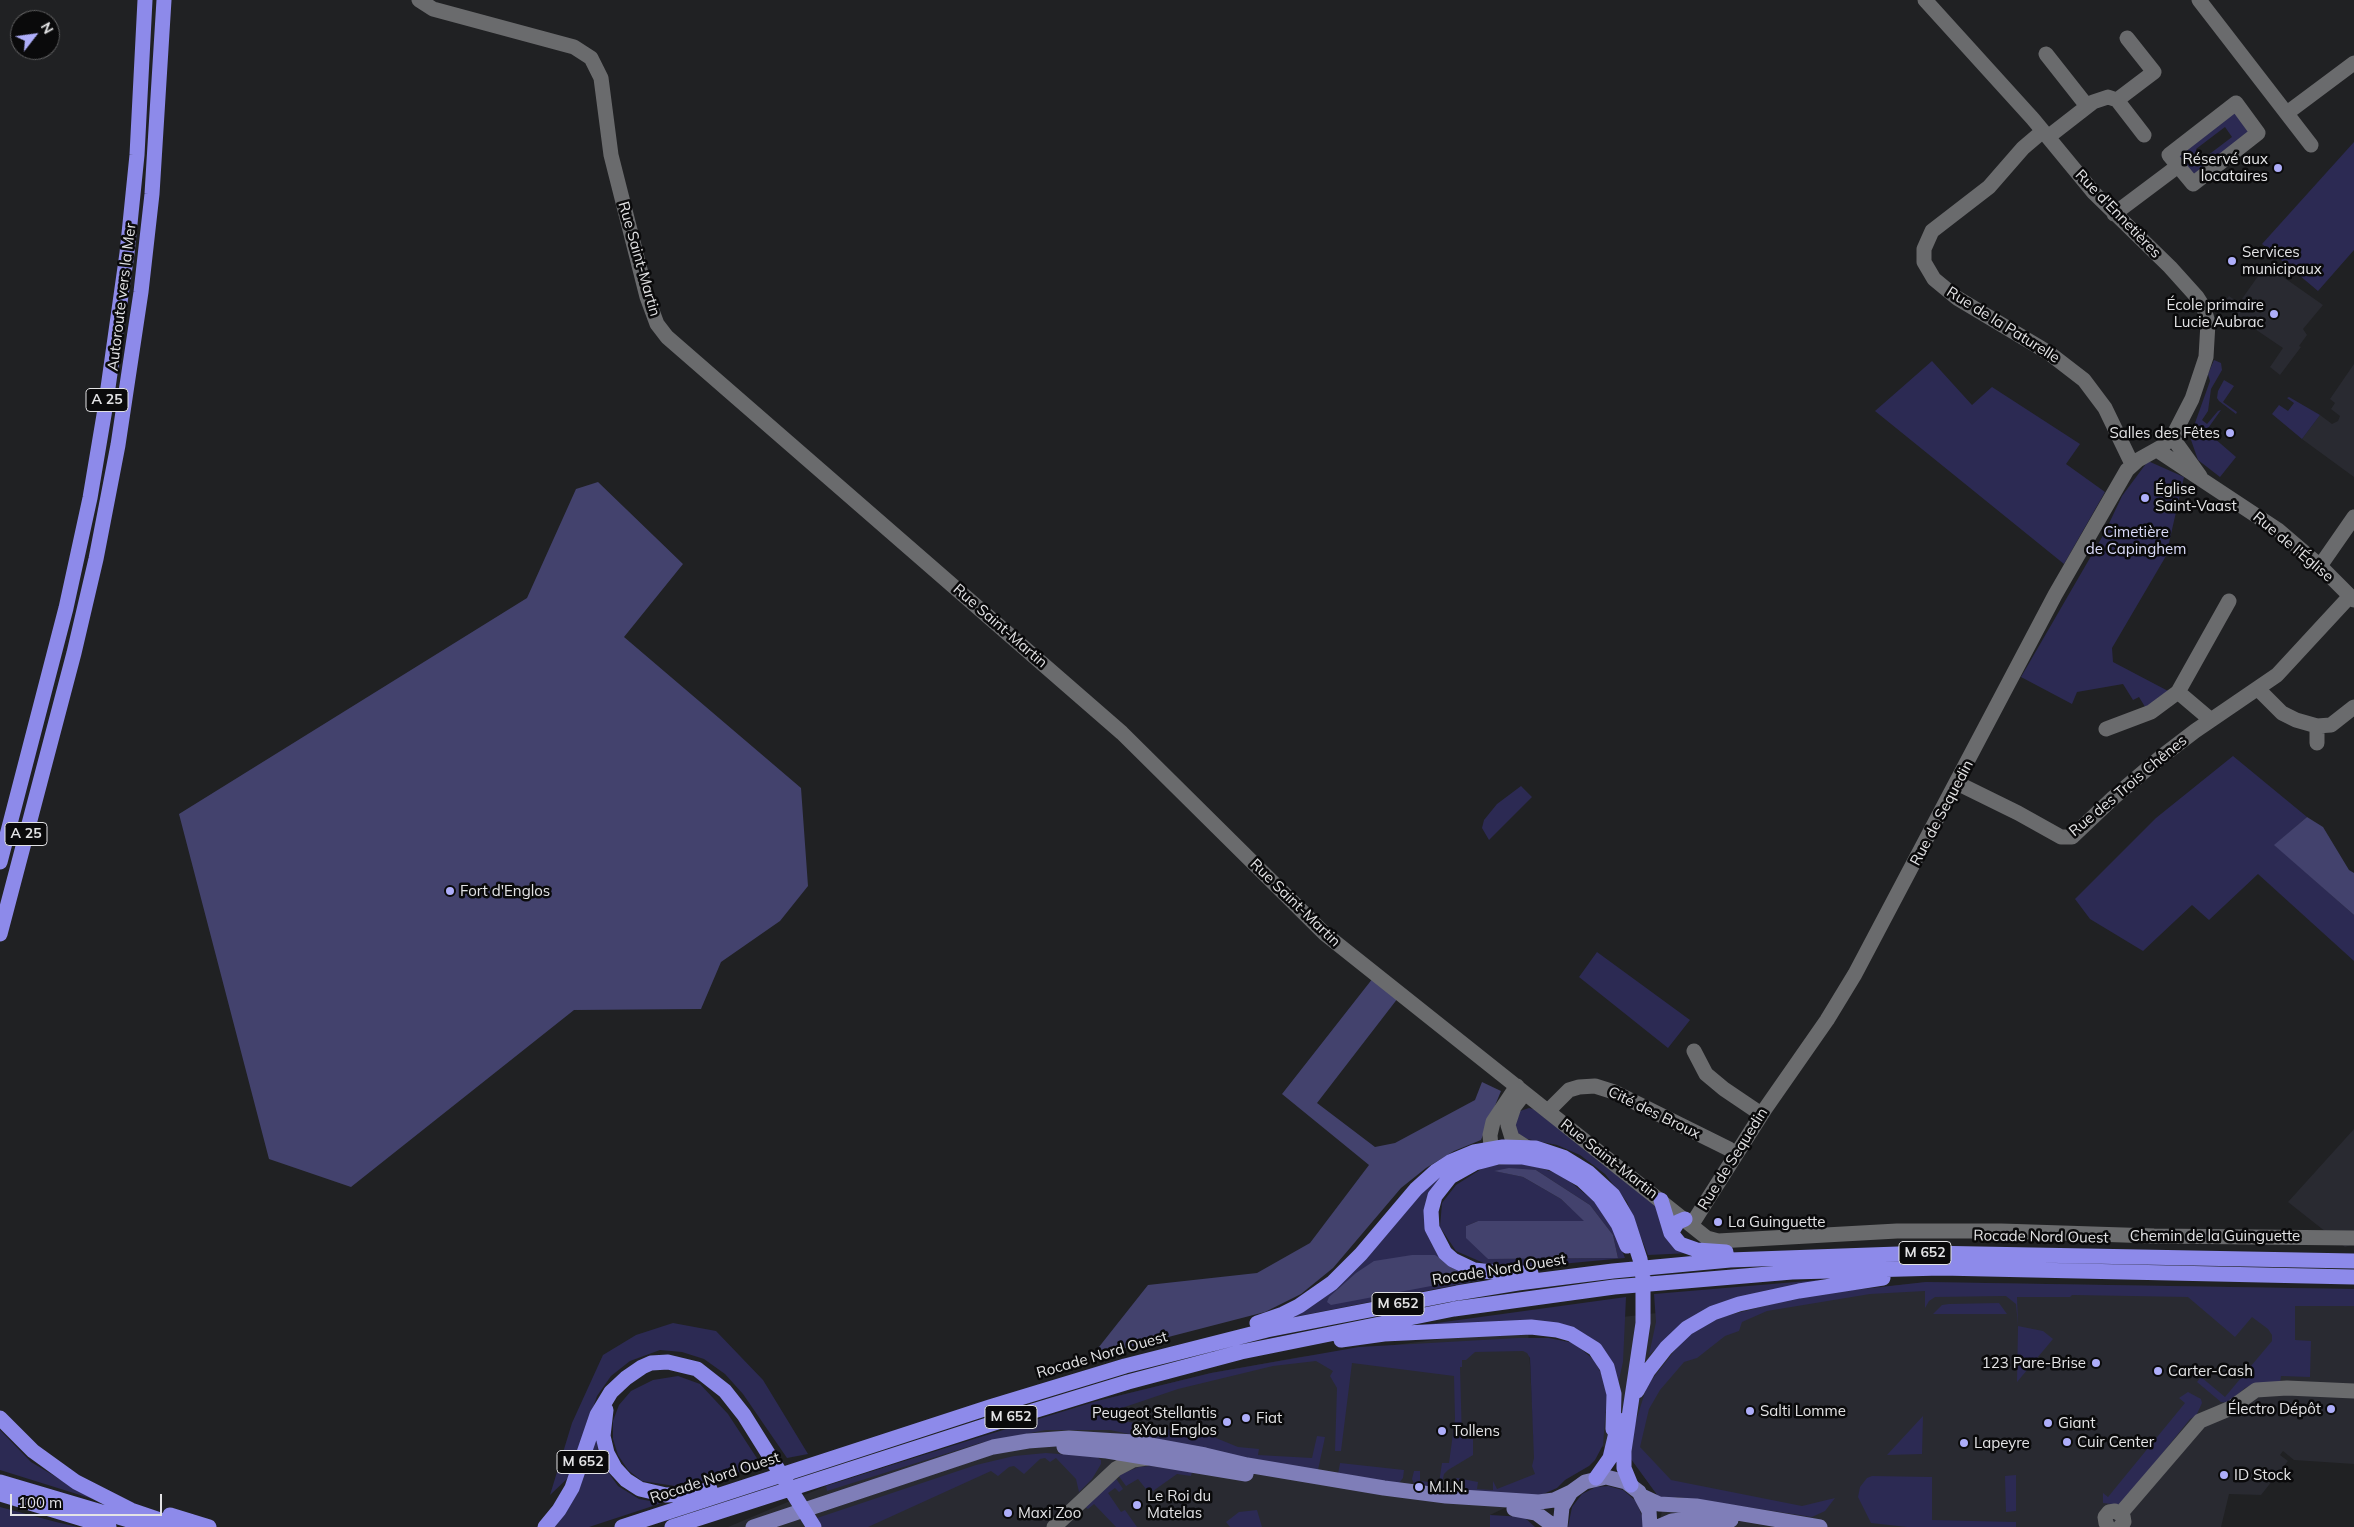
<!DOCTYPE html>
<meta charset="utf-8">
<style>
body{margin:0}
#map{position:relative;width:2354px;height:1527px;overflow:hidden;background:#202123;font-family:Mulish,sans-serif}
canvas{display:block}
.north{position:absolute;left:10px;top:10px;width:50px;height:50px;box-sizing:border-box;background:#0a0a0b;border:1px solid #616162;border-radius:50%;rotate:60deg;font-size:14px;font-weight:700;line-height:20px;text-align:center;color:#e3e3e5}
.north::after{content:'';display:block;margin:auto;width:18px;height:22px;background:#aeaefa;clip-path:polygon(50% 0,100% 100%,50% 72%,0 100%)}
.scale{position:absolute;left:10px;top:1494px;width:152px;height:22px;box-sizing:border-box;border:2px solid #e3e3e5;border-top:0;padding-left:6px;font-size:15px;line-height:18px;white-space:nowrap;color:#e3e3e5;-webkit-text-stroke:4px #0a0a0b;paint-order:stroke}
</style>
<div id="map">
<canvas width="2354" height="1527"></canvas>
<div class="north">N</div>
<div class="scale">100 m</div>
</div>
<script>
const ctx = document.querySelector('canvas').getContext('2d');
ctx.lineJoin = 'round';
function fillPath(path, color) { ctx.fillStyle = color; ctx.fill(path, 'evenodd'); }
const poly = rows => new Path2D(rows.map(r => 'M' + r).join(''));
function trace(path, color, width, dash) { ctx.strokeStyle = color; ctx.lineWidth = width; ctx.lineCap = dash ? 'butt' : 'round'; ctx.setLineDash(dash || []); ctx.stroke(path); }
function write(font, color, halo, rows, align = 'center') {
  ctx.font = font + ' Mulish,sans-serif'; ctx.lineWidth = 5; ctx.setLineDash([]); ctx.textBaseline = 'middle'; ctx.strokeStyle = halo; ctx.fillStyle = color; for (const [text, x, y, turn = 0] of rows) {
    ctx.save(); ctx.translate(x, y); ctx.rotate((+turn || 0) * Math.PI / 180); ctx.textAlign = isNaN(turn) ? turn : align; if (halo) ctx.strokeText(text, 0, 0); ctx.fillText(text, 0, 0); ctx.restore();
  }
}
const built = poly([
 [2266,265,2323,305,2303,329,2307,335,2299,346,2301,347,2280,375,2270,367,2283,348,2221,306,2229,296,2239,303],
 [2354,364,2354,477,2302,439,2320,415,2332,424,2338,421,2340,416,2331,409,2335,403,2330,399],
 [2354,1129,2354,1244,2345,1247,2288,1202],
 [1926,1282,2354,1289,2354,1464,2294,1460,2283,1451,2280,1455,2288,1461,2261,1495,2229,1494,2221,1527,1659,1527,1664,1499,1658,1496,1631,1459,1601,1446,1605,1319],
 [1528,1328,1537,1496,1530,1496,1490,1515,1490,1527,728,1527,826,1486,904,1461,1097,1401,1211,1373,1300,1357]
]);
const green = poly([
 [2234,108,2252,132,2194,178,2175,155],
 [2225,127,2232,137,2203,159,2196,149],
 [2354,142,2354,250,2318,291,2262,244],
 [2214,360,2221,363,2222,370,2211,389,2208,411,2202,420,2207,424,2218,411,2221,410,2206,431,2236,457,2220,477,2198,460,2190,437,2210,381,2208,374],
 [1932,361,1972,405,1992,387,2080,444,2066,464,2105,492,2064,564,1875,411],
 [2224,380,2234,386,2223,402,2237,412,2236,414,2219,401,2217,398,2218,391],
 [2289,397,2320,415,2302,439,2272,414,2279,405,2288,411,2294,403,2287,398],
 [2148,461,2184,477,2166,556,2112,648,2113,662,2170,692,2147,710,2139,697,2133,700,2123,684,2077,692,2072,704,2021,677,2105,532,2122,496],
 [2233,756,2307,817,2275,845,2354,915,2354,961,2258,874,2209,920,2192,905,2143,951,2090,919,2075,899,2156,818],
 [1521,786,1532,797,1489,840,1482,828,1484,820,1497,804],
 [1597,952,1690,1020,1668,1048,1579,977],
 [1529,1108,1534,1109,1658,1203,1691,1253,1648,1255,1627,1202,1605,1174,1580,1155,1557,1145,1522,1138,1517,1132,1515,1123,1520,1111],
 [1525,1163,1562,1175,1595,1202,1614,1230,1625,1258,1529,1267,1493,1267,1456,1251,1440,1227,1442,1203,1456,1185,1486,1166],
 [1536,1170,1590,1205,1613,1235,1618,1258,1488,1259,1466,1226,1478,1221,1585,1221,1561,1199,1523,1177,1495,1171],
 [1453,1166,1436,1184,1430,1238,1491,1278,1294,1317,1419,1193],
 [1819,1280,1682,1325,1649,1355,1656,1322,1654,1294],
 [1926,1282,2354,1289,2354,1306,2295,1306,2295,1340,2311,1341,2310,1377,2281,1376,2280,1384,2255,1384,2245,1388,2228,1403,2221,1402,2197,1382,2201,1377,2225,1397,2272,1341,2272,1335,2268,1329,2252,1317,2235,1337,2188,1297,2072,1295,2070,1297,2017,1297,2018,1326,2043,1331,2053,1339,2017,1382,2018,1326,2016,1304,2006,1296,1935,1297,1929,1301,1925,1308,1925,1291,1870,1294,1767,1311,1742,1322,1739,1331,1725,1336,1697,1358,1684,1362,1660,1390,1649,1409,1640,1447,1671,1480,1802,1506,1835,1498,1825,1511,1812,1517,1694,1499,1677,1497,1664,1499,1658,1496,1631,1459,1634,1427,1647,1386,1683,1340,1706,1324,1726,1316,1808,1295],
 [1626,1297,1623,1362,1618,1384,1587,1335,1415,1326],
 [1999,1303,2007,1314,1933,1314,1942,1305,1949,1304],
 [673,1323,716,1331,763,1380,808,1454,787,1458,743,1394,725,1374,704,1359,682,1352,660,1350,630,1361,611,1376,597,1396,570,1476,550,1495,572,1423,603,1355,636,1335],
 [1518,1338,1549,1338,1574,1343,1594,1360,1601,1373,1607,1395,1603,1445,1595,1460,1589,1466,1565,1480,1557,1488,1541,1495,1455,1491,1452,1488,1454,1480,1457,1478,1478,1482,1477,1489,1493,1490,1493,1481,1497,1489,1535,1474,1532,1466,1534,1458,1530,1358,1527,1353,1523,1351,1475,1352,1466,1360,1462,1360,1462,1367,1460,1367,1462,1439,1473,1439,1473,1455,1448,1470,1444,1474,1441,1488,1415,1486,1412,1479,1414,1471,1420,1471,1420,1481,1439,1483,1442,1463,1449,1463,1455,1419,1454,1376,1352,1363,1341,1451,1335,1451,1337,1388,1330,1376,1333,1371,1316,1361,1273,1366,1178,1389,1107,1413,1108,1418,1177,1431,1206,1426,1216,1438,1238,1447,1259,1449,1258,1455,1312,1458,1317,1436,1325,1437,1318,1470,1257,1461,1110,1430,1046,1430,980,1443,827,1491,826,1486,977,1438,1097,1401,1211,1373,1359,1347],
 [678,1376,700,1384,728,1414,762,1466,717,1478,675,1486,642,1481,628,1470,618,1455,613,1439,613,1421,619,1405,631,1391,653,1380],
 [2188,1392,2201,1399,2202,1403,2196,1416,2190,1419,2121,1505,2103,1503,2103,1493,2108,1497,2185,1403,2179,1398],
 [1923,1416,1922,1454,1887,1455],
 [0,1430,31,1462,93,1499,0,1470],
 [597,1431,598,1454,603,1465,618,1486,639,1499,662,1503,589,1527,553,1527],
 [1046,1453,1097,1457,1101,1460,1101,1464,1092,1479,1079,1492,1076,1479,1056,1458,1050,1462,1045,1458,1040,1459,1024,1474,1014,1466,1009,1467,998,1476,991,1471,868,1527,822,1527,817,1518,976,1465,1014,1456],
 [1340,1463,1404,1470,1403,1478,1398,1484,1338,1474],
 [1151,1466,1192,1472,1191,1476,1177,1474,1153,1491,1150,1487,1146,1489,1138,1479,1126,1486,1118,1475,1139,1467],
 [2016,1475,2016,1511,2006,1512,2005,1476],
 [1872,1476,1932,1477,1932,1520,2016,1522,2016,1527,1907,1527,1871,1523,1858,1497,1860,1487,1867,1478],
 [1115,1477,1123,1489,1119,1492,1115,1488,1108,1493,1121,1512,1125,1510,1137,1527,1116,1527,1094,1504,1088,1509,1085,1507],
 [1608,1486,1623,1490,1636,1501,1642,1516,1643,1527,1568,1527,1572,1507,1582,1494,1596,1487],
 [0,1507,56,1522,78,1527,0,1527],
 [1257,1510,1262,1527,1230,1527,1226,1522,1239,1512],
 [1490,1515,1524,1517,1535,1527,1490,1527]
]);
const forest = poly([
 [598,482,683,564,624,637,801,788,808,886,780,921,721,962,701,1009,574,1010,351,1187,269,1159,179,814,527,598,576,489],
 [2307,817,2323,827,2349,870,2354,873,2354,915,2274,845],
 [1373,978,1398,998,1317,1103,1375,1147,1395,1143,1475,1100,1482,1082,1501,1091,1481,1140,1454,1151,1426,1168,1401,1188,1333,1268,1301,1294,1265,1312,1091,1357,1148,1285,1257,1273,1310,1243,1369,1165,1282,1094],
 [1509,1168,1536,1170,1590,1205,1613,1235,1618,1258,1488,1259,1466,1238,1466,1226,1478,1221,1584,1221,1561,1199,1523,1177,1494,1171],
 [1412,1255,1435,1255,1457,1269,1456,1278,1447,1283,1331,1305,1327,1302,1329,1297,1356,1273,1374,1261]
]);
const minor = poly([
 [419,0,433,9,574,47,591,58,601,78,611,155,647,297,657,324,667,337,1122,733,1325,934,1707,1238,1718,1241,1897,1231,2001,1231,2154,1236,2354,1238],
 [2199,0,2311,145],
 [2046,54,2087,106],
 [2117,100,2154,72,2127,38],
 [2236,103,2258,133,2193,184,2169,155,2236,103],
 [2287,113,2354,63],
 [2043,131,2023,148,1989,187,1932,231,1924,249,1924,262,1934,279,1957,298,2049,353,2084,380,2105,408,2132,464],
 [2048,137,2093,102,2108,97,2117,100,2144,135],
 [2114,214,2178,166],
 [2172,437,2200,476],
 [2157,450,2278,530,2320,566,2354,600],
 [2320,566,2354,517],
 [2258,689,2282,713,2296,720,2317,726,2331,725,2354,707],
 [2178,692,2211,720],
 [2106,729,2151,712,2178,692,2229,601],
 [2317,743,2317,726],
 [1957,783,2018,813,2061,837,2072,837,2113,798,2161,757,2195,731,2277,675,2350,596],
 [1694,1051,1706,1074,1724,1089,1761,1114],
 [1524,1094,1514,1107,1508,1125,1512,1138,1526,1147],
 [1548,1111,1569,1090,1579,1087,1595,1086,1614,1092,1729,1149,1735,1155],
 [1491,1147,1490,1135,1493,1122,1517,1086],
 [1692,1224,1765,1109,1827,1020,1855,974,2055,595,2127,470,2138,460,2163,446,2174,434,2192,399,2206,357,2208,323,2204,308,2197,297,2170,267,2094,193,2033,119,1925,0],
 [2121,1513,2200,1421,2231,1408,2256,1390,2287,1388,2354,1391],
 [1054,1527,1116,1469,1133,1460,1147,1458],
 [2108,1527,2106,1523,2105,1517,2109,1512,2115,1511,2123,1516,2124,1522,2120,1527]
]);
const major = poly([
 [1064,1447,1107,1451,1246,1474],
 [1642,1496,1659,1504,1696,1506,1820,1527],
 [1514,1509,1536,1513,1555,1527],
 [753,1527,993,1447,1028,1441,1069,1438,1134,1442,1205,1455,1247,1465,1384,1488,1446,1496,1539,1502,1554,1500,1571,1492],
 [1560,1527,1562,1507,1571,1492,1585,1482,1606,1477,1626,1482,1639,1492,1649,1511,1650,1527],
 [1658,1527,1672,1521,1681,1520,1731,1520]
]);
const highway = poly([
 [0,862,66,608,90,498,105,409,127,253,137,155,145,0],
 [0,934,74,653,96,559,118,445,141,292,152,194,164,0],
 [1661,1200,1671,1233,1680,1244,1697,1250,1726,1252],
 [1671,1233,1678,1222,1685,1219],
 [1531,1273,1501,1273,1474,1270,1453,1260,1445,1253,1432,1228,1431,1211,1435,1196,1450,1177,1475,1163,1498,1157,1522,1157,1552,1163,1582,1180,1600,1197,1618,1224,1627,1246],
 [1257,1323,1283,1314,1299,1306,1332,1283,1361,1254,1416,1189,1436,1171,1450,1162,1474,1152,1503,1147,1536,1148,1563,1157,1589,1173,1613,1195,1627,1219,1640,1259,1643,1278,1643,1323,1624,1451,1624,1468,1631,1485],
 [1341,1340,1384,1334,1531,1327,1557,1330,1571,1334,1595,1349,1607,1367,1614,1394,1613,1429],
 [1637,1391,1648,1371,1666,1348,1687,1328,1713,1313,1739,1304,1799,1291,1883,1278],
 [606,1410,603,1436,607,1453,615,1468,626,1480,640,1489,666,1495,686,1494,710,1489],
 [0,1418,33,1451,76,1482,131,1510,181,1527],
 [1596,1478,1610,1458,1619,1420],
 [0,1482,152,1527],
 [0,1494,109,1527],
 [170,1515,209,1527],
 [545,1527,559,1510,572,1488,597,1415,611,1392,626,1378,642,1367,651,1363,668,1362,697,1369,725,1391,744,1415,814,1527],
 [622,1527,990,1407,1125,1366,1267,1330,1457,1293,1518,1283,1613,1271,1730,1260,1926,1253,2354,1261],
 [672,1527,994,1423,1128,1382,1241,1352,1454,1309,1614,1287,1792,1272,1941,1268,2354,1277]
]);
const markers = [
 [2278,168,5,"#aeaefa"],
 [2232,261,5,"#aeaefa"],
 [2274,314,5,"#aeaefa"],
 [2230,433,5,"#aeaefa"],
 [2145,498,5,"#aeaefa"],
 [450,891,5,"#aeaefa"],
 [1718,1222,5,"#aeaefa"],
 [2096,1363,5,"#aeaefa"],
 [2158,1371,5,"#aeaefa"],
 [2331,1409,5,"#aeaefa"],
 [1750,1411,5,"#aeaefa"],
 [1246,1418,5,"#aeaefa"],
 [1227,1422,5,"#aeaefa"],
 [2048,1423,5,"#aeaefa"],
 [1442,1431,5,"#aeaefa"],
 [2067,1442,5,"#aeaefa"],
 [1964,1443,5,"#aeaefa"],
 [2224,1475,5,"#aeaefa"],
 [1419,1487,5,"#aeaefa"],
 [1137,1505,5,"#aeaefa"],
 [1008,1513,5,"#aeaefa"]
];
const shields = [
 [107,400,42],
 [26,834,42],
 [1925,1253,52],
 [1398,1304,52],
 [1011,1417,52],
 [583,1462,52]
];
const shieldNames = [
 ["A 25",107,400],
 ["A 25",26,834],
 ["M 652",1925,1253],
 ["M 652",1398,1304],
 ["M 652",1011,1417],
 ["M 652",583,1462]
];
const poiNames = [
 ["Réservé aux",2268,159,"right"],
 ["locataires",2268,176,"right"],
 ["Services",2242,252],
 ["municipaux",2242,269],
 ["École primaire",2264,305,"right"],
 ["Lucie Aubrac",2264,322,"right"],
 ["Salles des Fêtes",2220,433,"right"],
 ["Église",2155,489],
 ["Saint-Vaast",2155,506],
 ["Fort d'Englos",460,891],
 ["La Guinguette",1728,1222],
 ["123 Pare-Brise",2086,1363,"right"],
 ["Carter-Cash",2168,1371],
 ["Électro Dépôt",2321,1409,"right"],
 ["Salti Lomme",1760,1411],
 ["Peugeot Stellantis",1217,1413,"right"],
 ["&You Englos",1217,1430,"right"],
 ["Fiat",1256,1418],
 ["Giant",2058,1423],
 ["Tollens",1452,1431],
 ["Cuir Center",2077,1442],
 ["Lapeyre",1974,1443],
 ["ID Stock",2234,1475],
 ["M.I.N.",1429,1487],
 ["Le Roi du",1147,1496],
 ["Matelas",1147,1513],
 ["Maxi Zoo",1018,1513]
];
const streetNames = [
 ["Rue d'Ennetières",2118,214,46],
 ["Rue Saint-Martin",639,259,74],
 ["Autoroute vers la Mer",122,297,-83],
 ["Rue de la Paturelle",2003,325,32],
 ["Rue de l'Église",2293,547,40],
 ["Rue Saint-Martin",1000,626,41],
 ["Rue des Trois Chênes",2128,786,-40],
 ["Rue de Sequedin",1942,813,-62],
 ["Rue Saint-Martin",1295,903,44],
 ["Cité des Broux",1654,1113,26],
 ["Rue Saint-Martin",1609,1159,38],
 ["Rue de Sequedin",1733,1159,-58],
 ["Chemin de la Guinguette",2215,1236],
 ["Rocade Nord Ouest",2041,1237,1],
 ["Rocade Nord Ouest",1499,1270,-9],
 ["Rocade Nord Ouest",1102,1355,-16],
 ["Rocade Nord Ouest",715,1478,-18]
];
const parkNames = [
 ["Cimetière",2136,532],
 ["de Capinghem",2136,549]
];
fillPath(built, '#292a31');
fillPath(green, '#2c2a53');
fillPath(forest, '#43426d');
trace(minor, '#6a6b6d', 15);
trace(major, '#7f7eb8', 15);
trace(highway, '#8d8aea', 15);
for (const [x, y, r, color] of markers) { const dot = new Path2D(); dot.arc(x, y, r, 0, 2 * Math.PI); ctx.fillStyle = color; ctx.fill(dot); trace(dot, '#0a0a0b', 2); }
for (const [x, y, w] of shields) { const box = new Path2D(); box.roundRect(x - w / 2, y - 11.5, w, 23, 4); ctx.fillStyle = '#0a0a0b'; ctx.fill(box); trace(box, '#e3e3e5', 1); }
write('bold 14px', '#e3e3e5', null, shieldNames);
write('15px', '#e3e3e5', '#0a0a0b', poiNames, 'left');
write('15px', '#e3e3e5', '#0a0a0b', streetNames);
write('15px', '#dbdcfa', '#0a0a0b', parkNames);
</script>
